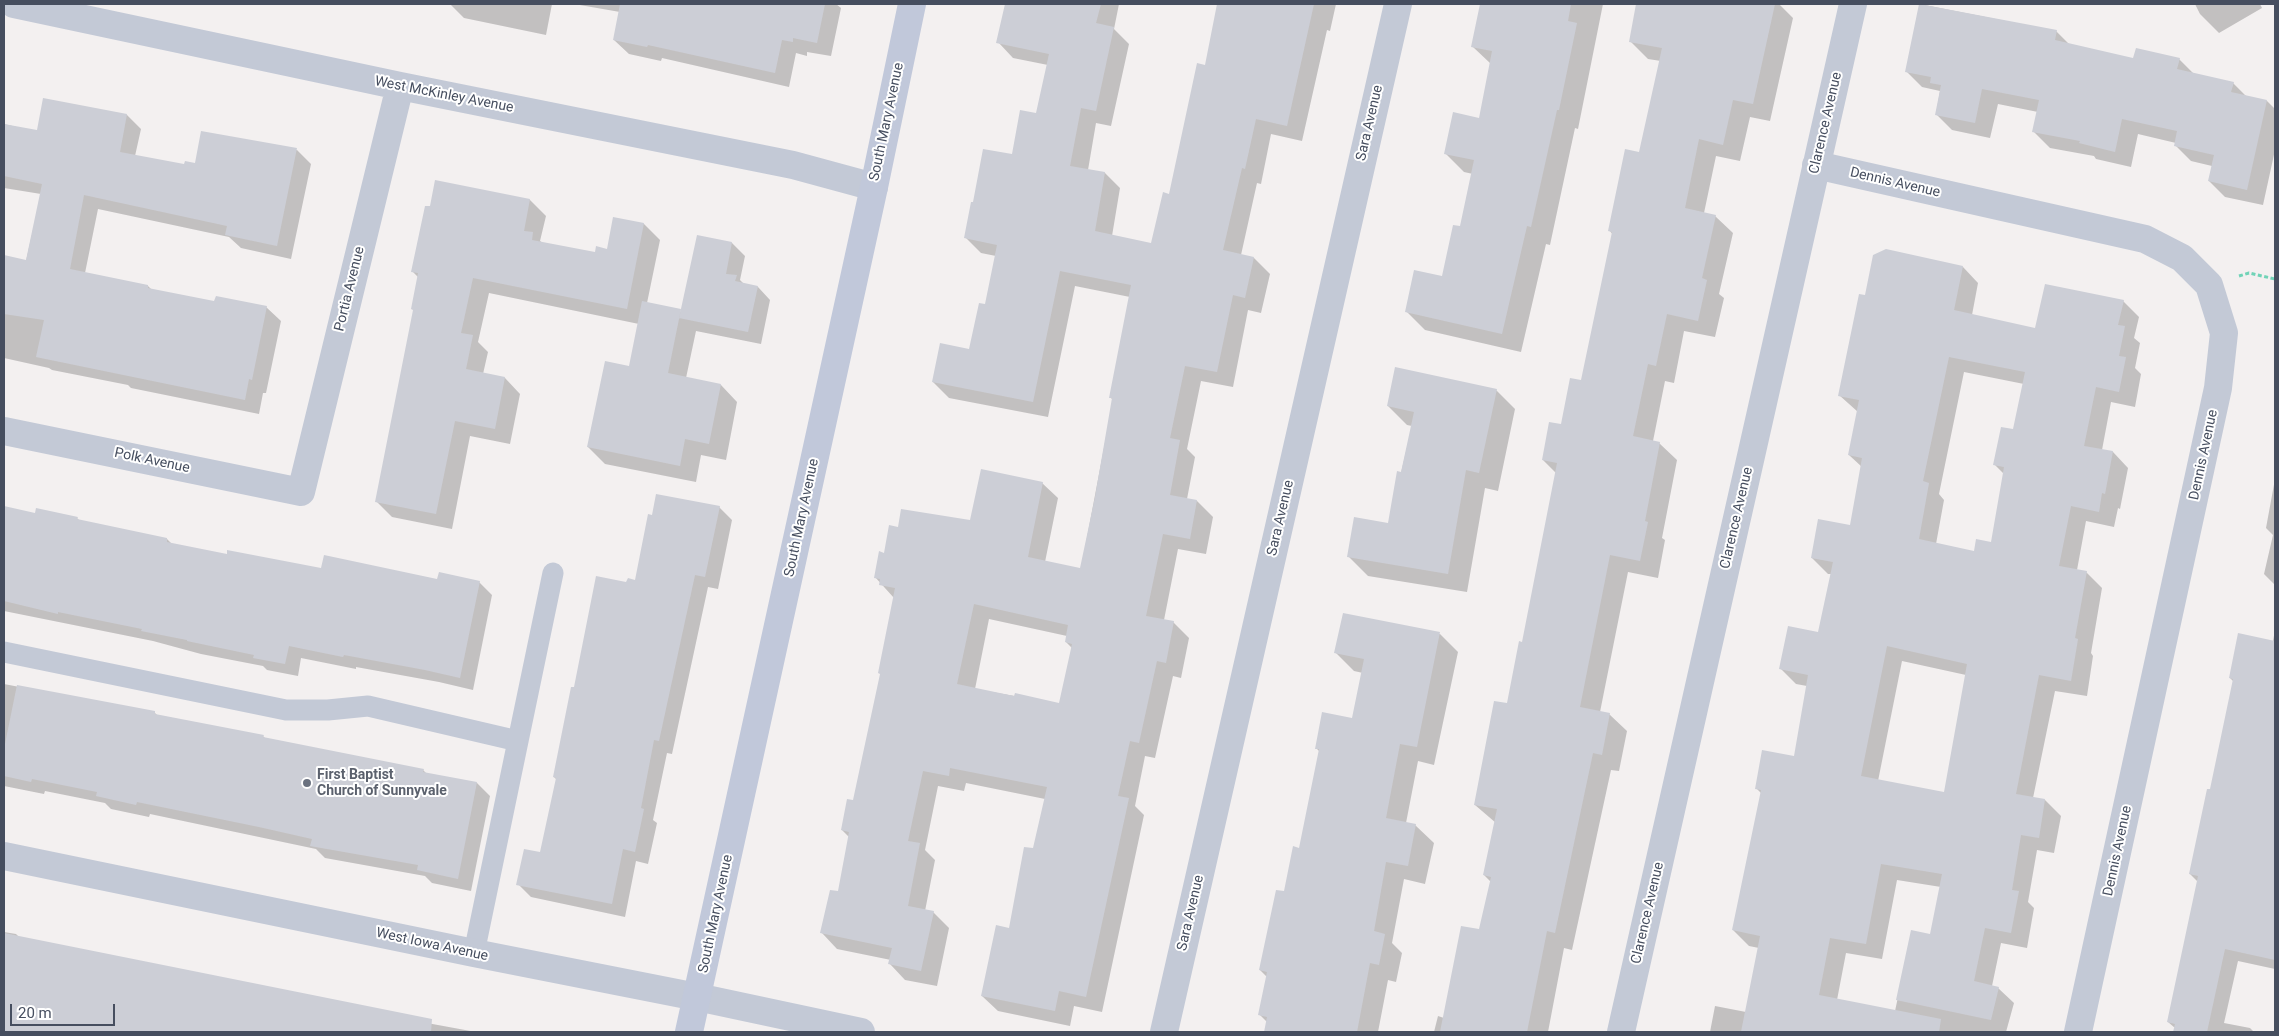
<!DOCTYPE html>
<style>
body{margin:0}
#map{position:relative;width:2279px;height:1036px;overflow:hidden;background:#f3f0f0;font-family:Roboto,sans-serif}
canvas{display:block}
.frame{position:absolute;inset:0;border:5px solid #464e5f;pointer-events:none}
.scale{position:absolute;left:10px;top:1004px;width:105px;height:22px;box-sizing:border-box;border:2px solid #464e5f;border-top:0;padding-left:6px;font-size:15px;line-height:18px;white-space:nowrap;color:#464e5f;-webkit-text-stroke:4px #fff;paint-order:stroke}
</style>
<div id="map">
<canvas width="2279" height="1036"></canvas>
<div class="frame"></div>
<div class="scale">20 m</div>
</div>
<script>
const ctx = document.querySelector('canvas').getContext('2d');
ctx.lineJoin = 'round';
function fillPath(path, color) { ctx.fillStyle = color; ctx.fill(path, 'evenodd'); }
const poly = rows => new Path2D(rows.map(r => 'M' + r).join(''));
function trace(path, color, width, dash) { ctx.strokeStyle = color; ctx.lineWidth = width; ctx.lineCap = dash ? 'butt' : 'round'; ctx.setLineDash(dash || []); ctx.stroke(path); }
function write(font, color, halo, rows, align = 'center') {
  ctx.font = font + ' Roboto,sans-serif'; ctx.lineWidth = 4; ctx.setLineDash([]); ctx.textBaseline = 'middle'; ctx.strokeStyle = halo; ctx.fillStyle = color; for (const [text, x, y, turn = 0] of rows) {
    ctx.save(); ctx.translate(x, y); ctx.rotate((+turn || 0) * Math.PI / 180); ctx.textAlign = isNaN(turn) ? turn : align; if (halo) ctx.strokeText(text, 0, 0); ctx.fillText(text, 0, 0); ctx.restore();
  }
}
const shadow = poly([
 [450,4,552,4,546,35,464,18],
 [574,4,836,4,841,8,831,56,807,52,807,56,796,53,789,87,662,58,661,61,629,54,614,40,620,12],
 [1034,4,1119,4,1114,29,1129,44,1111,126,1096,123,1088,170,1105,173,1120,188,1112,236,1152,244,1170,195,1206,66,1218,4,1336,4,1330,31,1327,30,1302,141,1271,134,1261,184,1257,183,1241,255,1254,258,1270,274,1261,313,1248,310,1233,387,1201,381,1187,449,1195,457,1187,499,1197,501,1213,517,1206,554,1178,549,1164,620,1173,622,1189,638,1181,678,1173,676,1155,758,1145,756,1135,806,1144,815,1102,1012,1074,1006,1070,1026,998,1011,982,996,1010,929,1034,850,1045,799,966,783,964,791,938,786,925,850,935,860,925,911,933,912,949,928,937,986,905,980,890,964,891,960,837,949,822,933,839,893,849,837,842,830,854,802,881,674,894,598,875,577,899,529,971,521,1042,483,1058,498,1045,562,1081,569,1113,400,1110,397,1130,297,1075,286,1048,417,949,398,933,382,970,350,986,306,996,256,981,253,965,237,1037,115,1048,65,1013,58,998,42,1033,11],
 [989,619,1067,636,1066,642,1072,648,1060,704,975,689],
 [1481,4,1603,4,1578,129,1575,128,1550,245,1546,244,1521,352,1425,330,1406,311,1443,278,1461,228,1473,174,1464,172,1445,153,1480,119,1491,64,1473,47],
 [1637,4,1779,4,1793,18,1770,121,1750,117,1740,161,1716,156,1704,213,1715,216,1733,233,1719,294,1724,298,1715,337,1684,331,1674,383,1665,381,1653,441,1659,443,1677,460,1662,538,1665,540,1658,578,1628,572,1600,712,1609,714,1627,731,1619,771,1611,770,1572,950,1564,948,1548,1032,1434,1032,1438,1016,1444,1018,1480,931,1491,882,1484,875,1496,823,1475,805,1508,705,1523,643,1556,473,1543,460,1562,425,1582,381,1613,235,1610,231,1640,154,1661,61,1648,59,1630,41],
 [1920,4,2056,31,2069,44,2134,59,2179,59,2194,74,2233,83,2246,96,2267,101,2275,109,2275,150,2263,205,2225,197,2209,181,2212,166,2191,161,2175,145,2176,143,2138,134,2131,167,2096,159,2094,156,2050,148,2034,132,2038,112,1998,104,1990,138,1952,130,1936,114,1940,91,1922,87,1906,71],
 [2195,4,2260,4,2262,8,2219,33,2200,14],
 [44,100,127,115,141,129,135,156,185,165,297,150,311,164,291,259,241,248,229,237,98,209,85,273,148,286,152,290,215,303,266,307,281,321,266,393,263,393,259,414,131,388,128,385,52,370,49,368,4,358,4,257,26,261,41,194,4,188,4,124,38,132],
 [436,181,530,200,546,216,540,241,543,243,596,254,608,250,614,218,644,224,660,240,647,303,682,312,698,236,732,243,745,256,740,280,744,284,758,287,770,300,761,344,696,331,686,378,721,385,737,402,726,460,701,455,696,482,605,464,588,447,630,367,639,324,489,293,478,342,488,352,483,374,505,378,520,394,510,444,470,436,452,529,392,517,376,501,414,311,419,278,413,272,431,208],
 [1963,267,1978,283,1972,315,2036,329,2123,301,2139,317,2134,338,2140,343,2135,368,2141,374,2135,407,2111,402,2102,450,2113,452,2128,468,2120,509,2118,508,2114,527,2086,521,2077,570,2086,572,2102,588,2091,653,2093,656,2087,696,2055,691,2033,798,2045,800,2061,816,2054,853,2037,850,2028,902,2034,908,2027,948,2001,943,1992,986,1998,988,2014,1003,2006,1032,1710,1032,1715,1006,1746,1012,1759,948,1749,946,1733,930,1762,794,1756,788,1795,758,1807,686,1796,684,1780,668,1819,634,1832,574,1828,574,1812,558,1851,526,1862,467,1849,455,1858,412,1839,395,1866,296],
 [1964,372,2024,384,2014,431,1995,465,2004,474,1992,543,1975,553,1936,544,1944,500,1939,494],
 [1902,661,1966,675,1945,794,1878,781],
 [1897,880,1941,887,1931,936,1912,932,1895,1011,1837,1000,1846,953,1882,959],
 [1496,390,1515,409,1498,491,1485,488,1467,592,1368,576,1349,557,1389,524,1412,426,1407,425,1388,406],
 [2275,479,2275,585,2264,574,2273,535,2266,528],
 [719,507,732,520,718,589,708,587,672,754,667,753,653,820,657,823,648,864,636,861,625,917,531,897,518,884,541,854,557,780,554,777,575,689,627,584,636,581],
 [4,508,36,514,77,518,80,521,167,539,173,545,228,556,322,569,438,581,479,582,492,595,473,690,439,682,356,667,356,669,301,658,298,676,267,670,263,666,201,654,153,641,4,611],
 [2275,630,2275,969,2238,961,2224,1023,2250,1028,2254,1032,2174,1032,2175,1028,2168,1022,2198,882,2190,874,2211,791,2234,682,2230,678,2273,641],
 [1440,634,1458,652,1434,765,1418,761,1406,823,1415,825,1434,843,1425,884,1404,879,1392,943,1402,953,1396,982,1388,980,1378,1032,1265,1032,1267,1022,1259,1014,1267,977,1260,970,1300,849,1320,752,1316,748,1353,719,1363,673,1354,671,1336,653],
 [4,684,155,713,157,715,263,736,266,739,423,770,427,774,477,783,490,796,471,891,432,883,425,876,325,858,316,849,150,814,149,817,111,809,105,803,45,791,44,794,4,786],
 [4,932,16,934,20,938,389,1016,476,1032,4,1032]
]);
const building = poly([
 [620,4,825,4,817,43,793,38,793,42,782,40,775,73,648,45,647,47,613,40],
 [1005,4,1101,4,1096,23,1114,27,1096,111,1081,108,1070,166,1105,172,1095,231,1151,243,1163,192,1169,194,1197,63,1205,65,1217,4,1314,4,1287,126,1256,119,1245,169,1242,168,1223,250,1254,257,1245,298,1233,295,1217,372,1185,366,1170,438,1180,440,1170,495,1197,500,1190,539,1163,534,1146,616,1174,621,1166,663,1157,661,1139,743,1130,741,1118,796,1129,798,1086,997,1059,991,1055,1011,981,996,996,925,1009,928,1024,847,1033,848,1047,787,950,768,949,776,923,771,908,841,920,843,908,906,934,911,921,971,888,964,892,948,820,933,830,890,838,891,849,832,841,830,847,799,853,800,880,674,878,673,895,588,879,585,880,579,874,578,879,551,884,553,889,525,898,527,901,509,970,520,981,469,1043,482,1028,557,1080,568,1095,497,1112,398,1109,398,1131,285,1060,271,1033,402,932,382,940,343,969,349,979,303,985,304,997,245,964,238,971,202,973,202,983,149,1012,154,1020,110,1036,113,1049,54,996,43],
 [974,604,1068,625,1065,642,1072,644,1059,703,1015,693,1014,696,957,684],
 [1480,4,1571,4,1568,21,1577,23,1559,110,1557,110,1531,227,1527,226,1502,334,1405,312,1414,270,1442,276,1453,225,1460,226,1474,160,1444,154,1453,112,1479,118,1492,51,1471,47],
 [1636,4,1775,4,1753,104,1733,100,1723,145,1699,139,1685,208,1716,215,1702,278,1707,280,1698,321,1667,314,1656,366,1648,364,1633,436,1660,442,1645,521,1648,522,1640,561,1610,555,1580,707,1610,713,1602,755,1593,753,1555,933,1547,931,1527,1032,1440,1032,1461,926,1479,929,1491,877,1483,875,1497,809,1474,805,1494,701,1507,703,1519,641,1522,642,1557,463,1542,460,1549,422,1561,424,1570,378,1581,380,1612,232,1608,231,1625,149,1639,152,1662,48,1629,42],
 [1919,4,2057,30,2055,40,2133,58,2136,48,2180,58,2177,69,2234,82,2231,92,2267,100,2247,190,2208,181,2214,155,2174,146,2177,131,2122,119,2115,152,2079,143,2080,141,2032,132,2039,100,1982,89,1975,123,1935,115,1941,85,1930,83,1931,77,1905,72],
 [43,98,127,114,120,152,184,164,185,161,195,163,201,131,297,148,277,246,225,235,227,226,84,195,70,269,148,285,148,288,214,301,216,296,267,306,252,380,249,379,245,400,36,357,44,320,4,314,4,255,26,260,42,184,4,176,4,124,37,130],
 [435,180,530,199,524,231,533,232,532,240,595,252,596,246,607,249,613,217,644,223,627,309,473,278,461,333,473,335,466,369,505,377,495,429,455,421,436,514,375,502,413,310,411,309,418,273,411,272,425,206,430,206],
 [697,235,732,242,726,274,737,275,735,281,758,286,748,332,679,318],
 [1886,249,1963,266,1954,310,2035,328,2045,284,2124,300,2118,325,2125,326,2119,356,2126,357,2119,392,2096,387,2084,446,2113,451,2105,494,2102,493,2099,512,2071,506,2059,566,2087,571,2075,638,2078,639,2071,681,2039,675,2016,794,2045,799,2039,838,2021,835,2012,890,2019,891,2011,933,1985,928,1974,981,1999,987,1991,1020,1896,1000,1911,930,1930,934,1942,874,1881,864,1866,944,1830,938,1819,995,1941,1019,1939,1032,1741,1032,1760,936,1732,930,1761,790,1755,789,1762,750,1794,756,1808,675,1779,669,1788,626,1818,632,1833,562,1811,558,1818,519,1850,525,1862,458,1848,455,1859,400,1838,396,1859,294,1865,295,1873,255],
 [1949,357,2025,372,2013,429,2001,427,1993,465,2004,467,1991,542,1976,539,1974,551,1919,539,1929,483,1923,481],
 [1887,646,1967,664,1944,792,1861,776],
 [642,301,681,309,668,373,721,384,709,444,685,439,680,466,587,447,605,361,629,366],
 [1395,367,1497,389,1479,473,1466,470,1448,574,1347,557,1354,517,1388,523,1397,471,1401,472,1414,412,1387,406],
 [656,494,720,506,705,577,695,575,659,741,654,740,641,808,644,809,635,852,623,849,612,904,516,885,524,849,540,852,556,778,553,777,571,687,574,687,596,576,626,582,628,578,635,580,648,514,652,515],
 [4,506,35,513,36,508,78,517,77,519,167,538,167,542,227,554,227,550,321,568,324,555,437,579,439,572,480,581,460,678,425,670,344,655,343,657,289,646,285,664,253,658,254,655,187,641,187,640,141,631,142,629,58,612,58,614,4,601],
 [1343,613,1440,632,1417,747,1400,744,1386,818,1416,824,1408,866,1386,862,1374,931,1385,934,1379,965,1370,963,1357,1032,1264,1032,1267,1017,1258,1015,1267,972,1259,970,1276,890,1284,891,1293,846,1299,848,1319,749,1315,749,1322,712,1352,718,1364,659,1334,653],
 [2238,633,2275,641,2275,960,2225,949,2207,1032,2173,1032,2175,1024,2167,1022,2198,876,2189,874,2207,789,2210,789,2233,679,2229,678],
 [17,685,155,711,155,714,264,735,263,737,424,769,423,772,477,782,458,879,417,870,418,865,310,846,312,839,259,827,137,802,136,805,96,796,97,792,32,779,31,782,4,776,4,749],
 [4,933,432,1019,431,1032,4,1032]
]);
const path = poly([
 [2239,276,2249,273,2275,279]
]);
const service = poly([
 [4,652,286,710,328,710,368,706,518,741,474,953],
 [518,741,553,573]
]);
const minor = poly([
 [14,4,400,86,793,165,874,187],
 [1816,165,2145,239,2182,258,2209,285,2224,333,2218,388,2078,1032],
 [4,431,301,492,400,86],
 [1164,1032,1398,4],
 [1621,1032,1853,4]
]);
const tertiary = poly([
 [4,856,474,953,697,997,861,1032]
]);
const secondary = poly([
 [689,1032,874,187,912,4]
]);
const markers = [
 [307,783,5,"#6b7280"]
];
const streetNames = [
 ["West McKinley Avenue",444,95,11],
 ["South Mary Avenue",887,122,-78],
 ["Sara Avenue",1370,123,-77],
 ["Clarence Avenue",1826,123,-77],
 ["Dennis Avenue",1895,183,13],
 ["Portia Avenue",350,289,-76],
 ["Dennis Avenue",2204,455,-78],
 ["Polk Avenue",152,461,12],
 ["South Mary Avenue",802,518,-78],
 ["Sara Avenue",1281,518,-77],
 ["Clarence Avenue",1737,518,-77],
 ["Dennis Avenue",2118,851,-78],
 ["Sara Avenue",1191,913,-77],
 ["Clarence Avenue",1648,913,-77],
 ["South Mary Avenue",716,914,-78],
 ["West Iowa Avenue",432,945,12]
];
const worshipNames = [
 ["First Baptist",317,775],
 ["Church of Sunnyvale",317,791]
];
fillPath(shadow, '#0003');
fillPath(building, '#ccced6');
trace(path, '#71d3b7', 3, [4, 2.5]);
trace(service, '#c3c9d6', 21);
trace(minor, '#c3c9d6', 28);
trace(tertiary, '#c3c9d6', 28);
trace(secondary, '#c1c8da', 28);
for (const [x, y, r, color] of markers) { const dot = new Path2D(); dot.arc(x, y, r, 0, 2 * Math.PI); ctx.fillStyle = color; ctx.fill(dot); trace(dot, '#fff', 2); }
write('14px', '#464e5f', '#fff', streetNames);
write('bold 14px', '#5b616d', '#fff', worshipNames, 'left');
</script>
